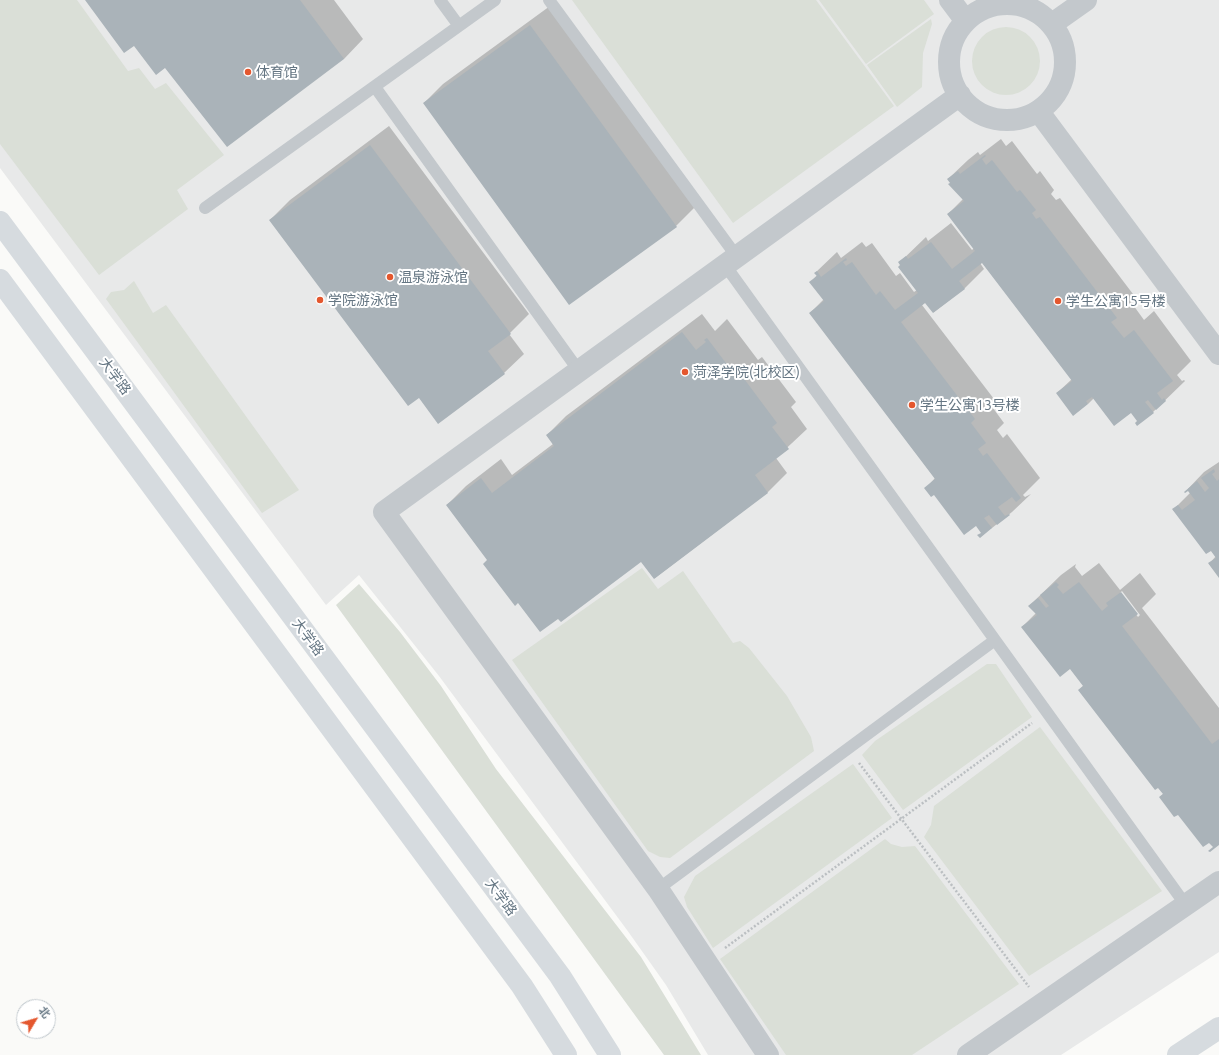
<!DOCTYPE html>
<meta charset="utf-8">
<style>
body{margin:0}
#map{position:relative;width:1219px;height:1055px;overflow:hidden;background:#fafaf8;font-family:Ubuntu,"Noto Sans SC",sans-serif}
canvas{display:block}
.north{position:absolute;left:16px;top:999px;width:40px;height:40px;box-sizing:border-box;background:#fff;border:1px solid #c1c8cd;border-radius:50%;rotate:52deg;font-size:11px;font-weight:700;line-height:16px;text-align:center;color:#657683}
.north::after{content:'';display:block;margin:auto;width:14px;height:18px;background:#e4572e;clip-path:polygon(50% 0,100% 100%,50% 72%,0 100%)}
</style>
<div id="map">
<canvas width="1219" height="1055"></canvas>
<div class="north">北</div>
</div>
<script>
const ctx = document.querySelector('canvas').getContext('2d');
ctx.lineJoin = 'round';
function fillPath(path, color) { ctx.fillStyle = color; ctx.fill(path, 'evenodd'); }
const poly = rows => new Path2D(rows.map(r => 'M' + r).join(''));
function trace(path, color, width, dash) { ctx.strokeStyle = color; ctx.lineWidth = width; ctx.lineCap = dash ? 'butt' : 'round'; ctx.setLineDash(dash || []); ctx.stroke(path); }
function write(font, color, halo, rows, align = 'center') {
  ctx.font = font + ' Ubuntu,"Noto Sans SC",sans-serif'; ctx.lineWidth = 4; ctx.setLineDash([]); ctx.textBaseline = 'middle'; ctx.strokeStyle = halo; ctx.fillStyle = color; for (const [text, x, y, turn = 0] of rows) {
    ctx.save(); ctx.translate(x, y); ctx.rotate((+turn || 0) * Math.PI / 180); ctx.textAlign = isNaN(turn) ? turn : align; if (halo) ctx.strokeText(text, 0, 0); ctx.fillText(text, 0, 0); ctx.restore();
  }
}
const built = poly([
 [0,0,1219,0,1219,952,1061,1055,708,1055,666,985,627,930,439,676,359,575,326,605,0,168]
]);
const green = poly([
 [0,0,77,0,128,71,139,68,155,89,166,83,224,155,177,190,188,209,99,275,0,144],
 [572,0,816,0,894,106,733,223],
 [819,0,924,0,934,14,866,64],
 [931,19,932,24,923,53,922,87,897,107,867,65],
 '972 61a34 34 0 1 1 68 0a34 34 0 1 1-68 0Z',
 [134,281,153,313,166,305,299,490,262,513,106,299,111,292,124,290],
 [642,568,658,589,683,571,733,643,740,641,749,648,787,696,811,737,814,751,670,858,660,857,648,851,512,660],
 [359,584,400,632,441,686,496,769,641,957,701,1055,664,1055,336,605],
 [987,664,996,664,1032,717,903,810,862,755,875,741],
 [1040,727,1162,891,1029,976,924,837,931,825,934,806],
 [853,764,892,818,713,948,687,907,684,897,695,876],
 [885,839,891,844,902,847,915,846,1019,984,912,1055,786,1055,720,959]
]);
const shadow = poly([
 [86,0,334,0,363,39,344,59,166,66,134,45],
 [550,6,695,207,676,226,424,103,443,84],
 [389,126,529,314,509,334,524,354,504,373,439,422,419,396,270,220,290,200],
 [1001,139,1006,146,1012,141,1037,174,1040,171,1054,190,1051,194,1056,200,1060,198,1136,298,1131,302,1144,320,1154,311,1191,361,1177,375,1182,381,1184,380,1185,381,1153,412,1137,424,1138,421,1131,412,1094,398,1088,404,1057,393,1072,379,982,262,980,263,984,269,965,288,934,312,926,302,922,305,994,399,990,404,1004,423,997,430,1003,438,1007,434,1040,478,1023,495,1025,497,1031,494,1012,512,992,528,982,532,976,525,926,488,935,478,810,313,824,299,811,282,817,275,815,273,837,252,841,258,862,242,866,247,872,243,896,276,900,273,914,292,917,290,899,263,926,237,928,241,951,223,972,250,974,248,948,214,963,199,948,179,968,160,978,152,980,155],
 [702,314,715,331,727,319,758,360,762,357,796,402,791,407,807,429,776,458,787,473,768,492,655,578,641,560,488,560,447,505,466,486,501,459,512,475,553,444,547,435,566,416],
 [1219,462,1219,576,1209,564,1216,556,1173,510,1191,492,1188,489,1185,492,1204,472],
 [1099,563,1120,590,1140,573,1156,594,1142,608,1219,708,1219,844,1178,813,1160,797,1164,793,1079,690,1084,685,1070,668,1022,627,1036,613,1029,606,1061,575,1076,564,1075,567,1082,576],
 [1122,591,1140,615,1138,617,1120,593]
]);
const building = poly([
 [85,0,300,0,344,59,227,147,165,68,156,75,134,46,124,53],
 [530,25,677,227,569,305,423,103],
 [370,145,511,334,488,351,505,374,438,424,419,398,408,406,269,220],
 [985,155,986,156,982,159,986,165,992,160,1017,192,1020,190,1036,210,1032,213,1036,219,1040,217,1117,318,1111,322,1124,338,1134,330,1173,381,1157,393,1162,400,1164,398,1166,401,1156,410,1148,400,1145,402,1154,413,1137,426,1135,423,1137,421,1131,413,1114,426,1092,397,1086,401,1088,404,1073,416,1056,393,1072,381,982,263,959,281,965,289,933,313,925,303,901,322,975,419,971,423,986,443,978,449,983,456,987,453,1021,498,1016,502,1012,497,998,507,1005,516,1009,514,1010,515,997,525,989,515,984,518,992,528,980,538,977,535,981,533,976,526,964,535,934,495,931,497,924,488,935,479,809,313,824,301,809,282,817,276,814,273,817,271,821,277,846,258,847,260,843,262,846,266,852,262,876,295,880,291,895,310,918,293,898,267,900,265,898,262,906,256,908,259,931,242,952,269,975,251,947,214,964,201,948,184,950,183,947,179,958,171,960,174],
 [682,332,696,350,706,342,704,340,707,338,738,379,742,376,777,423,772,427,789,449,755,475,768,493,654,579,641,562,561,622,558,619,540,632,518,603,515,606,483,564,487,560,446,505,481,478,492,493,554,446,546,435],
 [1214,469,1215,472,1212,474,1217,481,1219,479,1219,578,1208,563,1216,558,1211,551,1206,554,1172,509,1178,505,1182,510,1195,500,1188,491,1185,493,1184,492,1197,481,1205,492,1209,488,1201,478],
 [1056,582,1059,585,1057,587,1063,594,1079,582,1102,611,1108,606,1106,603,1121,592,1138,614,1122,626,1212,744,1219,739,1219,845,1210,852,1208,851,1213,847,1209,843,1203,847,1178,815,1174,817,1159,797,1163,794,1158,788,1155,790,1078,690,1083,686,1070,669,1060,677,1021,627,1037,615,1028,606,1038,598,1046,608,1049,606,1040,595]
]);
const path = poly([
 [859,763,1029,987],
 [725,948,1032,723]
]);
const service = poly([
 [440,0,459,26],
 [549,0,737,257],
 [375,87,579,371],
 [205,208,495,0],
 [725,265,1185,904],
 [658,889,995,640]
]);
const minor = poly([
 [950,0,965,20],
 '949 62a58 58 0 1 1 116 0a58 58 0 1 1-116 0Z',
 [1052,24,1086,0],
 [1039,112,1219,354],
 [768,1055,658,889,384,512,960,95],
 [968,1055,1219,882]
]);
const secondary = poly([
 [0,222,560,976,610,1055],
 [0,280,522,986,566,1055]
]);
const primary = poly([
 [1178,1055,1219,1028]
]);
const markers = [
 [248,72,4,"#e4572e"],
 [390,277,4,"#e4572e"],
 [320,300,4,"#e4572e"],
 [1058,301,4,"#e4572e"],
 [685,372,4,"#e4572e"],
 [912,405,4,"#e4572e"]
];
const poiNames = [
 ["体育馆",256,72],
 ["温泉游泳馆",398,277],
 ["学院游泳馆",328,300],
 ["学生公寓15号楼",1066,301],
 ["菏泽学院(北校区)",693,372],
 ["学生公寓13号楼",920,405]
];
const streetNames = [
 ["大学路",115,376,53],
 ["大学路",308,637,53],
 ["大学路",501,897,53]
];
fillPath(built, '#e8e9e9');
fillPath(green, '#dadfd7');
fillPath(shadow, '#0003');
fillPath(building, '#aab3b9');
trace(path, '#bbbfc2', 2.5, [2, 2]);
trace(service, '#c3c8cc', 12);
trace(minor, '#c3c8cc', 22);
trace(secondary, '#d6dbdf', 22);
trace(primary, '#d6dbdf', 22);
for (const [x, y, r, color] of markers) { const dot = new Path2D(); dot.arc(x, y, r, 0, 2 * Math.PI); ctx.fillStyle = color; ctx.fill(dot); trace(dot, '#fff', 1.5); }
write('14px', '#657683', '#fff', poiNames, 'left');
write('14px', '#657683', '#fff', streetNames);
</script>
